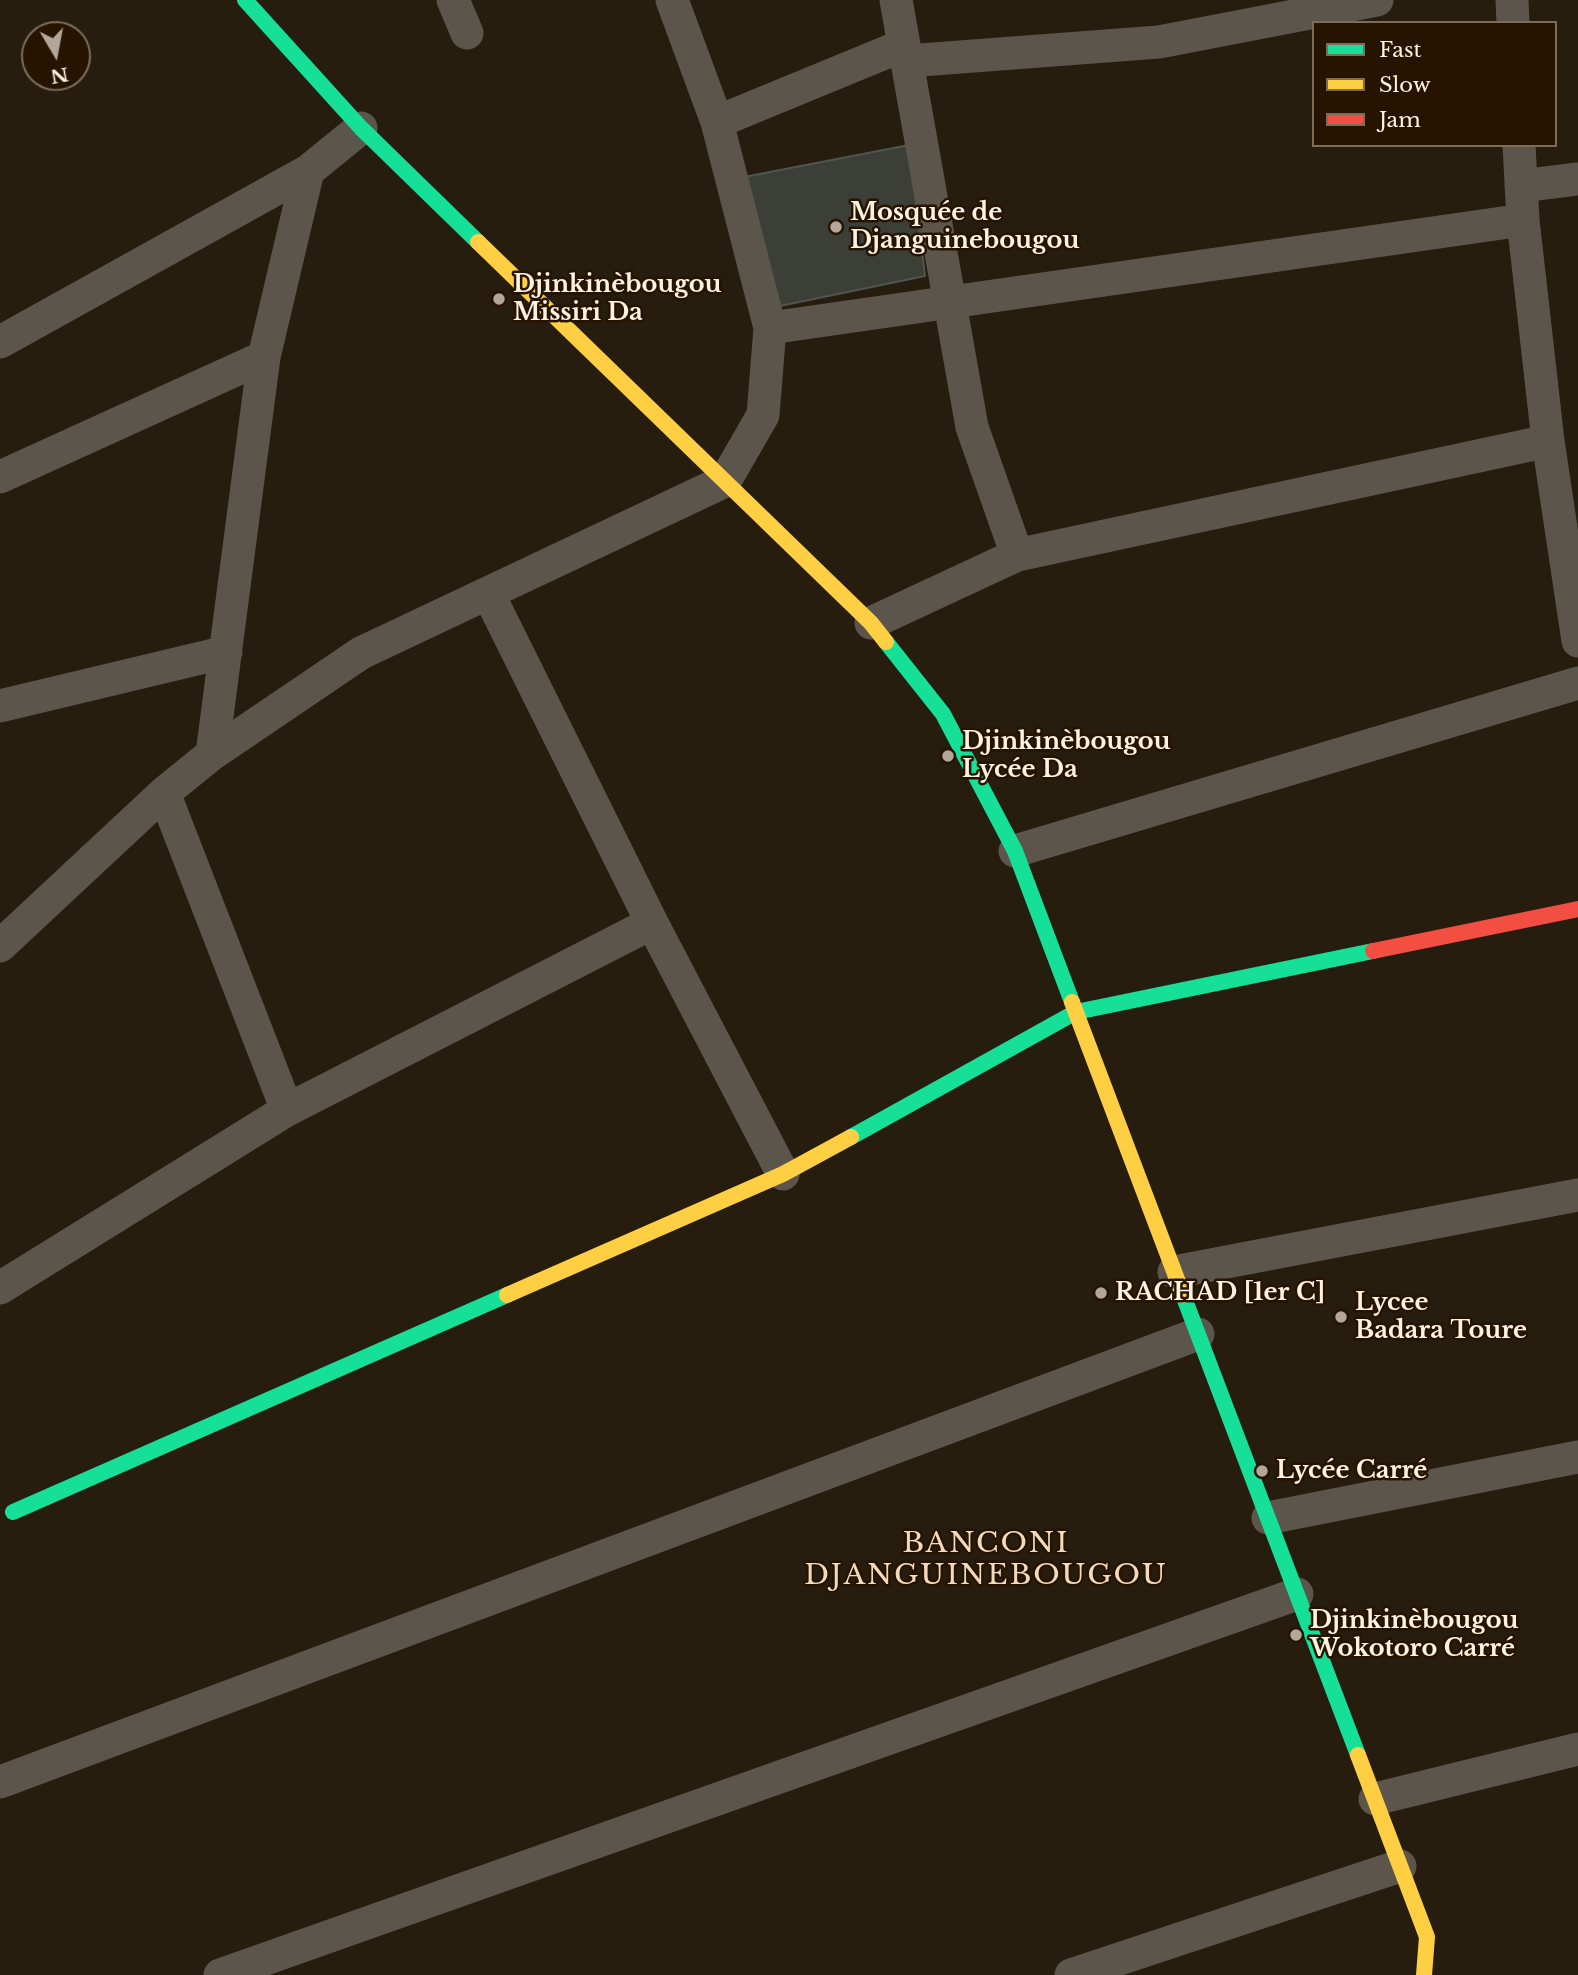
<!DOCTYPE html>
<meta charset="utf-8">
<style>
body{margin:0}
#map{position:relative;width:1578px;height:1975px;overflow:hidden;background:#261d0f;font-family:"Libre Baskerville",serif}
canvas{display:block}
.legend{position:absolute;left:1312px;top:21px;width:245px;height:126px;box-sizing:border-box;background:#261400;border:2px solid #7c6d5b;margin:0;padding:9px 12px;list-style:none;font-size:21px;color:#fef2e3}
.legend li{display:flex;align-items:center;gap:14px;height:35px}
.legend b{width:35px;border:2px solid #7c6d5b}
.north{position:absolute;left:21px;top:21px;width:70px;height:70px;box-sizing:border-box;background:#261400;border:2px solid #7c6d5b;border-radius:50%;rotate:170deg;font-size:19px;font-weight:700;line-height:28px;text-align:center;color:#fef2e3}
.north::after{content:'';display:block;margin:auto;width:24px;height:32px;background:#b2a799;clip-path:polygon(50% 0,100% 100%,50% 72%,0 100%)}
</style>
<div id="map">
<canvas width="1578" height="1975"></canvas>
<ul class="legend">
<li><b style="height:9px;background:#16e098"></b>Fast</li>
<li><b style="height:9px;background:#ffcf43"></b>Slow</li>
<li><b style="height:9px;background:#f24e42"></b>Jam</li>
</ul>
<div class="north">N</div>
</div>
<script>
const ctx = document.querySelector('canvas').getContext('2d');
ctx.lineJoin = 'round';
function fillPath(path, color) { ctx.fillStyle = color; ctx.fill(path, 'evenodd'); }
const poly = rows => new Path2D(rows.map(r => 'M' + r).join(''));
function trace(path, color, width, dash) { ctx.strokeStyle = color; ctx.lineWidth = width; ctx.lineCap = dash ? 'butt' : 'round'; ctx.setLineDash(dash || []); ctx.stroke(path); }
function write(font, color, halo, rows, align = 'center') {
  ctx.font = font + ' "Libre Baskerville",serif'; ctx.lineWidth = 5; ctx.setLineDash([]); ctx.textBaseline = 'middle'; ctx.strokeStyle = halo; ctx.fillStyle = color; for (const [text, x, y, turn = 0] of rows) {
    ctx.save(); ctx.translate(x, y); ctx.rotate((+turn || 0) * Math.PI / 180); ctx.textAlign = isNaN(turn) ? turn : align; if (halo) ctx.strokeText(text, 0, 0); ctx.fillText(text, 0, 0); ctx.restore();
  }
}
const building = poly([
 [909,145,925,276,775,307,739,178,909,145]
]);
const street = poly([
 [453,0,467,33],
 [896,0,972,427,1017,555],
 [1512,0,1513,23],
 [907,61,1159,42,1377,0],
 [717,122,904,45],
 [1519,145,1523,220,1548,441,1578,641],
 [1521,186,1578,179],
 [770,328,1523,220],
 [0,342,308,171],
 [0,477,264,357],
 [488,593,652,923,783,1174],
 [871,623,1017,555,1548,441],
 [0,706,226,652],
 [212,754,264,357,308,171,361,128],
 [164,793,287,1110],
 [1015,851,1578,683],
 [0,946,164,793,212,754,361,653,725,481,763,415,770,328,717,122,672,0],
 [1174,1272,1578,1195],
 [0,1288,287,1110,652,923],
 [1268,1518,1578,1457],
 [0,1782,1198,1334],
 [1375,1799,1578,1749],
 [220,1975,1297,1594],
 [1071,1975,1400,1866]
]);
const fast = poly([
 [245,0,361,128,478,242],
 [886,642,943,714,1015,851,1072,1002],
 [851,1137,1076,1012,1373,951],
 [1183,1295,1358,1755],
 [13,1512,507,1295]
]);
const slow = poly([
 [478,242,871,623,886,642],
 [1072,1002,1183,1295],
 [507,1295,783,1174,851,1137],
 [1358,1755,1427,1937,1424,1975]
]);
const jam = poly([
 [1373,951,1578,909]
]);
const markers = [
 [836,227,7,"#b2a799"],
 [499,299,7,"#b2a799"],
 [948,756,7,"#b2a799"],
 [1101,1293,7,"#b2a799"],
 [1341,1317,7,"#b2a799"],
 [1262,1471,7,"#b2a799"],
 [1296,1635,7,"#b2a799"]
];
const poiNames = [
 ["Mosquée de",850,213],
 ["Djanguinebougou",850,241],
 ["Djinkinèbougou",513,285],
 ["Missiri Da",513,313],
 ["Djinkinèbougou",962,742],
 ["Lycée Da",962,770],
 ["RACHAD [1er C]",1115,1293],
 ["Lycee",1355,1303],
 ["Badara Toure",1355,1331],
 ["Lycée Carré",1276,1471],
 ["Djinkinèbougou",1310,1621],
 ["Wokotoro Carré",1310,1649]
];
const quarterNames = [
 ["BANCONI",986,1544],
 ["DJANGUINEBOUGOU",986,1576]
];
fillPath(building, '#3c3f38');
trace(building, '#50554e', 2);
trace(street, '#5c554b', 33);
trace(fast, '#16e098', 16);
trace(slow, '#ffcf43', 16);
trace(jam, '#f24e42', 16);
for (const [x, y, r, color] of markers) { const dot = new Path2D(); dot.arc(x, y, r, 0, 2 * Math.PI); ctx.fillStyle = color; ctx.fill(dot); trace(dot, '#261400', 2.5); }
write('bold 24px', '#fef2e3', '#261400', poiNames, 'left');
ctx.letterSpacing = '2px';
write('28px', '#f2dabd', '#261400', quarterNames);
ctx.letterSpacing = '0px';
</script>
